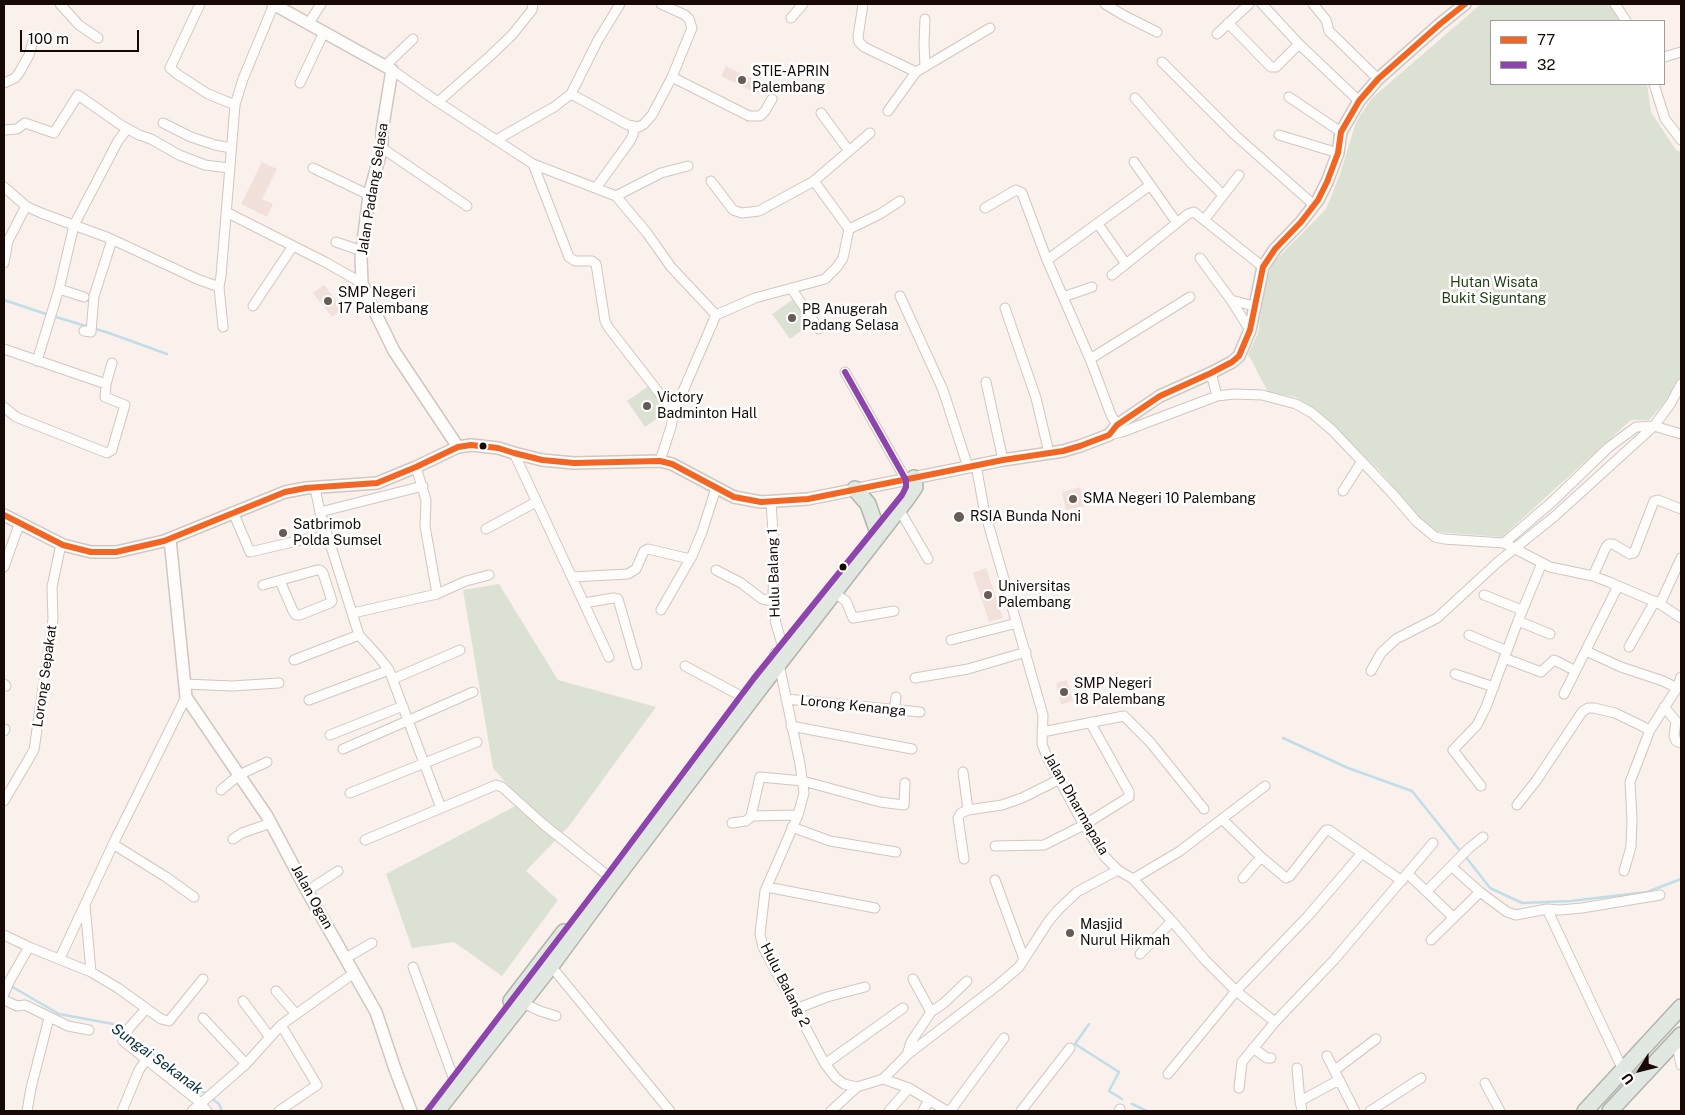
<!DOCTYPE html>
<style>
body{margin:0}
#map{position:relative;width:1685px;height:1115px;overflow:hidden;background:#faf1ed;font-family:"Public Sans",sans-serif}
canvas{display:block}
.frame{position:absolute;inset:0;border:5px solid #170a06;pointer-events:none}
.legend{position:absolute;left:1490px;top:20px;width:175px;height:65px;box-sizing:border-box;background:#fff;border:1px solid #a29d9b;margin:0;padding:6px 9px;list-style:none;font-size:15px;color:#170a06}
.legend li{display:flex;align-items:center;gap:10px;height:25px}
.legend b{width:25px;border:1px solid #a29d9b}
.north{position:absolute;left:1615px;top:1045px;width:50px;height:50px;-webkit-text-stroke:4px #fff;paint-order:stroke;rotate:234deg;font-size:14px;font-weight:700;line-height:20px;text-align:center;color:#170a06}
.north::after{content:'';display:block;margin:auto;width:18px;height:22px;background:#170a06;clip-path:polygon(50% 0,100% 100%,50% 72%,0 100%)}
.scale{position:absolute;left:20px;top:30px;width:119px;height:22px;box-sizing:border-box;border:2px solid #170a06;border-top:0;padding-left:6px;font-size:15px;line-height:18px;white-space:nowrap;color:#170a06;-webkit-text-stroke:4px #fff;paint-order:stroke}
</style>
<div id="map">
<canvas width="1685" height="1115"></canvas>
<div class="frame"></div>
<ul class="legend">
<li><b style="height:6px;background:#f26522"></b>77</li>
<li><b style="height:6px;background:#8e44ad"></b>32</li>
</ul>
<div class="north">U</div>
<div class="scale">100 m</div>
</div>
<script>
const ctx = document.querySelector('canvas').getContext('2d');
ctx.lineJoin = 'round';
function fillPath(path, color) { ctx.fillStyle = color; ctx.fill(path, 'evenodd'); }
const poly = rows => new Path2D(rows.map(r => 'M' + r).join(''));
function trace(path, color, width, dash) { ctx.strokeStyle = color; ctx.lineWidth = width; ctx.lineCap = dash ? 'butt' : 'round'; ctx.setLineDash(dash || []); ctx.stroke(path); }
function write(font, color, halo, rows, align = 'center') {
  ctx.font = font + ' "Public Sans",sans-serif'; ctx.lineWidth = 5; ctx.setLineDash([]); ctx.textBaseline = 'middle'; ctx.strokeStyle = halo; ctx.fillStyle = color; for (const [text, x, y, turn = 0] of rows) {
    ctx.save(); ctx.translate(x, y); ctx.rotate((+turn || 0) * Math.PI / 180); ctx.textAlign = isNaN(turn) ? turn : align; if (halo) ctx.strokeText(text, 0, 0); ctx.fillText(text, 0, 0); ctx.restore();
  }
}
const education = poly([
 [726,66,763,84,758,94,721,76],
 [262,162,277,169,262,199,273,204,267,217,241,204],
 [324,285,343,309,332,317,313,293],
 [1080,487,1085,506,1066,510,1062,492],
 [986,568,1003,618,989,622,973,573],
 [1067,680,1073,701,1061,704,1056,683]
]);
const green = poly([
 [1481,4,1612,4,1622,21,1491,21,1491,84,1647,84,1651,112,1676,150,1681,152,1681,379,1666,401,1649,420,1631,420,1502,537,1438,532,1422,520,1379,470,1315,409,1296,397,1268,392,1248,354,1258,333,1265,284,1273,263,1326,209,1340,174,1356,122,1372,98],
 [795,298,812,323,790,339,772,314],
 [650,385,668,411,645,427,627,401],
 [499,584,558,680,656,707,569,826,526,871,558,900,502,976,454,942,412,948,386,874,523,802,493,768,463,590]
]);
const stream = poly([
 [4,300,49,315],
 [56,317,109,333,167,354],
 [1283,738,1348,768,1412,791,1461,852],
 [1465,856,1490,888,1522,903,1571,901,1647,892,1681,879],
 [4,982,59,1014,113,1024,124,1032],
 [1089,1024,1075,1044,1119,1072,1109,1091,1122,1099],
 [129,1035,219,1104,222,1111],
 [1132,1104,1147,1111]
]);
const street = poly([
 [60,4,79,25,98,38],
 [200,4,170,68,177,74,208,94,235,105],
 [863,4,858,37,859,42,864,47,916,72,990,28],
 [1105,4,1123,15,1157,32],
 [1262,4,1299,44,1359,101],
 [1313,4,1326,20,1329,31,1378,79],
 [1615,4,1626,21],
 [791,18,803,4],
 [309,23,321,4],
 [1228,23,1271,67,1276,67,1299,44],
 [1217,34,1249,4],
 [1664,57,1681,52],
 [1162,62,1235,135,1314,205],
 [385,66,413,39],
 [925,67,924,44,925,19],
 [392,70,438,102,533,164,616,196,647,233,671,267,716,315],
 [672,77,749,116,760,116,765,111,772,99],
 [4,83,15,78,19,73,29,55,33,41],
 [300,83,324,32],
 [1654,84,1665,119,1681,140],
 [571,94,628,125,639,127,644,124,652,115,672,77,692,28,689,19,685,15,661,4],
 [1289,97,1341,132],
 [1135,98,1191,163,1223,195],
 [438,102,490,56,512,35,532,10,533,4],
 [888,111,916,72],
 [821,113,849,151],
 [163,123,191,137,215,145,231,148],
 [4,130,17,129,25,123,54,133,78,95,121,125,139,135,151,139,179,155,205,165,229,168],
 [1279,135,1338,153],
 [496,140,554,107,571,94,598,40,620,4],
 [382,148,467,206],
 [1134,162,1177,223],
 [533,164,569,257,575,261,592,261,596,264,605,321,608,327,674,412],
 [313,168,369,195],
 [711,181,733,210,742,213,759,211,814,181],
 [4,187,26,206,41,213,109,238,197,279,219,287,221,276,235,105,243,79,274,4],
 [596,188,630,141,633,135,634,127],
 [616,196,661,173,688,166],
 [985,208,1016,190,1022,193,1047,260,1090,359,1111,415,1117,425],
 [226,212,325,262,362,283],
 [1205,219,1239,175],
 [1098,224,1126,264,1188,214,1194,212,1263,267],
 [849,229,880,214,900,201],
 [336,242,362,251],
 [1200,258,1231,300,1250,330],
 [1047,260,1149,186],
 [4,263,8,241,26,206],
 [1112,275,1126,264],
 [219,287,223,327],
 [791,288,819,329],
 [59,289,84,297],
 [900,296,943,390,968,467],
 [1063,297,1092,287],
 [1231,300,1254,306],
 [253,306,293,246],
 [1005,308,1036,398,1049,453],
 [84,331,91,332,94,296,112,240],
 [4,349,106,384,112,363],
 [1090,359,1190,297],
 [37,361,59,289,74,225,118,141,127,129],
 [845,372,906,480],
 [1211,373,1217,396],
 [986,382,1003,460],
 [4,407,16,417,107,453,112,450,113,446,125,405,105,397,106,384],
 [1109,435,1122,432,1217,396,1234,394,1262,395,1296,404,1312,413,1332,430,1391,492,1416,521,1435,537,1444,539,1504,543,1550,567,1593,576,1609,582,1660,604,1681,618],
 [514,453,609,657],
 [660,461,671,427,674,412,716,315,755,298,825,279,837,267,843,258,849,229,814,181,870,133],
 [976,465,984,509,1043,715,1042,744,1047,757,1084,825,1105,857,1118,870,1133,879,1172,921,1205,960,1236,991,1275,1022],
 [416,467,426,500,425,526,437,594],
 [315,488,320,512,359,635,378,656,389,670,441,808],
 [1343,491,1362,461],
 [771,502,774,548,773,601,776,624,782,644],
 [899,509,928,559],
 [233,512,250,552,301,540,327,536],
 [320,512,423,486],
 [486,529,536,502],
 [1504,543,1553,501,1609,447,1636,427,1654,426,1681,434],
 [4,567,20,522],
 [716,570,741,583,762,599,773,601],
 [1593,576,1606,547,1609,544,1613,544,1630,554,1634,553,1654,501,1658,500,1681,509],
 [572,577,628,574,636,569,644,551,648,549,690,559],
 [263,585,317,570,320,570,323,573,332,601,330,603,300,615,296,615,293,611,280,581],
 [833,592,846,601,853,618,894,611],
 [1484,595,1522,610],
 [584,603,613,598,618,599,637,665],
 [1660,604,1681,558],
 [661,610,692,556,702,532,716,488],
 [353,613,437,594,466,581,489,575],
 [1518,621,1550,634],
 [1469,635,1507,651],
 [951,640,1017,623],
 [1629,647,1655,601],
 [1586,651,1621,667,1663,681,1677,688,1650,730,1630,782,1632,820,1631,847,1624,871],
 [775,653,779,664,800,764,804,793,798,815,765,891,760,934,763,947,825,1064,836,1078,844,1084,857,1087,883,1079,909,1088,947,1111],
 [1504,658,1541,672,1554,660,1570,668],
 [294,660,359,635],
 [685,666,741,696],
 [1371,671,1381,653,1396,639,1437,618,1499,561,1555,516,1654,426,1671,403,1681,384],
 [1455,674,1494,687],
 [915,678,968,669,1026,652],
 [393,679,460,650],
 [4,684,6,686],
 [185,684,232,686,279,683],
 [1677,688,1681,677],
 [1564,694,1618,586],
 [786,699,920,712],
 [309,700,389,670],
 [1664,707,1676,721,1674,736,1676,741,1681,743],
 [894,711,896,697],
 [791,726,912,749],
 [4,731,5,729],
 [1042,732,1124,716,1150,742,1204,809],
 [330,735,403,706],
 [343,749,473,692],
 [963,772,968,810],
 [1481,786,1453,750,1477,725,1486,707,1518,621,1542,563],
 [221,790,239,775,267,762],
 [350,793,477,742],
 [4,801,34,750,53,619,52,587,61,544],
 [1517,805,1536,781,1582,712,1588,708,1594,708,1615,713,1650,730],
 [751,816,760,777,803,781,880,802,904,805,905,783],
 [1222,819,1261,857,1286,878,1290,876,1326,830,1329,830,1402,881],
 [732,823,746,821,752,816,798,815],
 [792,827,830,841,896,852],
 [233,839,242,833,271,823],
 [365,840,496,785,502,787,543,824,607,875],
 [113,844,166,877,194,897],
 [995,846,1044,845,1084,825,1129,797,1129,792,1090,722],
 [964,859,958,818,961,813,968,810,1002,805,1022,798,1060,779],
 [1452,867,1480,892,1507,912,1516,915,1547,909,1623,1070],
 [1408,874,1453,917],
 [1243,878,1261,857],
 [1133,879,1180,851,1265,786],
 [995,880,1024,959],
 [767,887,875,908],
 [307,891,338,871],
 [1427,891,1468,849,1483,837],
 [85,905,91,972],
 [1547,909,1560,910,1582,908,1660,895],
 [4,935,29,947],
 [1431,940,1480,892],
 [1140,954,1172,921],
 [60,958,116,838,186,697],
 [346,958,372,943],
 [551,966,670,1111],
 [413,967,453,1077],
 [913,979,931,1012],
 [276,991,296,1014],
 [4,994,10,980,29,947,91,972,118,988,161,1019,169,1021,203,979],
 [4,1000,17,1006,25,1005,68,1026,89,1030],
 [243,1001,269,1036],
 [523,1003,540,1011,556,1016],
 [146,1009,129,1028,123,1041,197,1100,207,1111],
 [796,1009,827,997,865,987],
 [203,1018,246,1064],
 [1676,1041,1681,1065],
 [1253,1048,1267,1058,1271,1058],
 [907,1055,911,1042,931,1012,944,1003,967,981],
 [1327,1056,1355,1111],
 [825,1064,903,1008],
 [1297,1068,1300,1101],
 [1335,1070,1376,1039],
 [1168,1074,1236,991,1308,916,1362,853],
 [883,1079,907,1055,998,985,1019,967,1048,922,1058,910,1077,892,1118,870],
 [1485,1083,1500,1111],
 [1239,1088,1242,1062,1247,1056,1275,1022,1334,960,1433,843],
 [27,1111,31,1088,49,1018],
 [122,1111,139,1070,146,1060],
 [192,1111,246,1064,281,1025],
 [279,1111,317,1085,281,1025,354,973],
 [831,1111,857,1087],
 [889,1111,909,1088],
 [923,1111,929,1100],
 [950,1111,1004,1038],
 [1021,1111,1070,1048],
 [1119,1111,1120,1109],
 [1302,1111,1300,1101,1339,1080],
 [1370,1111,1421,1078]
]);
const secondary = poly([
 [273,4,392,70,382,131,382,148,369,195,361,258,362,283,371,304,394,351,458,447],
 [4,515,63,545,91,552,116,552,164,541,285,492,306,488,377,483,416,467,458,447,471,445,498,448,514,453,542,460,574,463,660,461,672,464,734,497,761,502,808,499,1003,460,1063,451,1080,446,1109,435,1117,425,1160,396,1211,373,1232,362,1239,356,1250,330,1263,267,1275,249,1301,222,1318,200,1327,182,1338,153,1341,132,1359,101,1378,79,1440,24,1465,4],
 [170,539,186,697,267,816,307,891,376,1012,395,1069,411,1111]
]);
const highway = poly([
 [855,489,868,504,876,527],
 [511,1001,564,932],
 [437,1111,551,966,612,883,763,684,906,500,915,487,914,478],
 [1585,1111,1681,1007],
 [1610,1111,1681,1035]
]);
const bus1 = poly([
 [4,515,63,545,91,552,116,552,164,541,285,492,306,488,377,483,416,467,458,447,471,445,498,448,514,453,542,460,574,463,660,461,672,464,734,497,761,502,808,499,1003,460,1063,451,1080,446,1109,435,1117,425,1160,396,1211,373,1232,362,1239,356,1250,330,1263,267,1275,249,1301,222,1318,200,1327,182,1338,153,1341,132,1359,101,1378,79,1440,24,1465,4]
]);
const bus2 = poly([
 [427,1111,607,875,754,678,902,495,906,487,906,480,845,372]
]);
const markers = [
 [742,80,5,"#665b57"],
 [328,301,5,"#665b57"],
 [792,318,5,"#665b57"],
 [647,406,5,"#665b57"],
 [483,446,4.5,"#170a06"],
 [1073,499,5,"#665b57"],
 [959,517,6,"#665b57"],
 [283,533,5,"#665b57"],
 [843,567,4.5,"#170a06"],
 [988,595,5,"#665b57"],
 [1064,692,5,"#665b57"],
 [1070,933,5,"#665b57"]
];
const poiNames = [
 ["STIE-APRIN",752,72],
 ["Palembang",752,88],
 ["SMP Negeri",338,293],
 ["17 Palembang",338,309],
 ["PB Anugerah",802,310],
 ["Padang Selasa",802,326],
 ["Victory",657,398],
 ["Badminton Hall",657,414],
 ["SMA Negeri 10 Palembang",1083,499],
 ["RSIA Bunda Noni",970,517],
 ["Satbrimob",293,525],
 ["Polda Sumsel",293,541],
 ["Universitas",998,587],
 ["Palembang",998,603],
 ["SMP Negeri",1074,684],
 ["18 Palembang",1074,700],
 ["Masjid",1080,925],
 ["Nurul Hikmah",1080,941]
];
const streetNames = [
 ["Jalan Padang Selasa",373,189,-81],
 ["Hulu Balang 1",774,573,-92],
 ["Lorong Sepakat",45,676,-82],
 ["Lorong Kenanga",853,706,6],
 ["Jalan Dharmapala",1076,804,60],
 ["Jalan Ogan",312,897,61],
 ["Hulu Balang 2",785,985,63]
];
const parkNames = [
 ["Hutan Wisata",1494,283],
 ["Bukit Siguntang",1494,299]
];
const waterNames = [
 ["Sungai Sekanak",157,1059,36]
];
fillPath(education, '#f2e0db');
fillPath(green, '#dce2d3');
trace(stream, '#c1dde8', 2.5);
trace(street, '#d1c6c1', 11);
trace(secondary, '#d1c6c1', 14);
trace(highway, '#b1b4ac', 18);
trace(street, '#fefdfc', 9);
trace(secondary, '#fefdfc', 11);
trace(highway, '#e1e8e2', 15);
trace(bus1, '#f26522', 6);
trace(bus2, '#8e44ad', 6);
for (const [x, y, r, color] of markers) { const dot = new Path2D(); dot.arc(x, y, r, 0, 2 * Math.PI); ctx.fillStyle = color; ctx.fill(dot); trace(dot, '#fff', 2); }
write('14px', '#170a06', '#fff', poiNames, 'left');
write('14px', '#170a06', '#fff', streetNames);
write('14px', '#214113', '#fff', parkNames);
write('italic 15px', '#082f3d', '#fff', waterNames);
</script>
